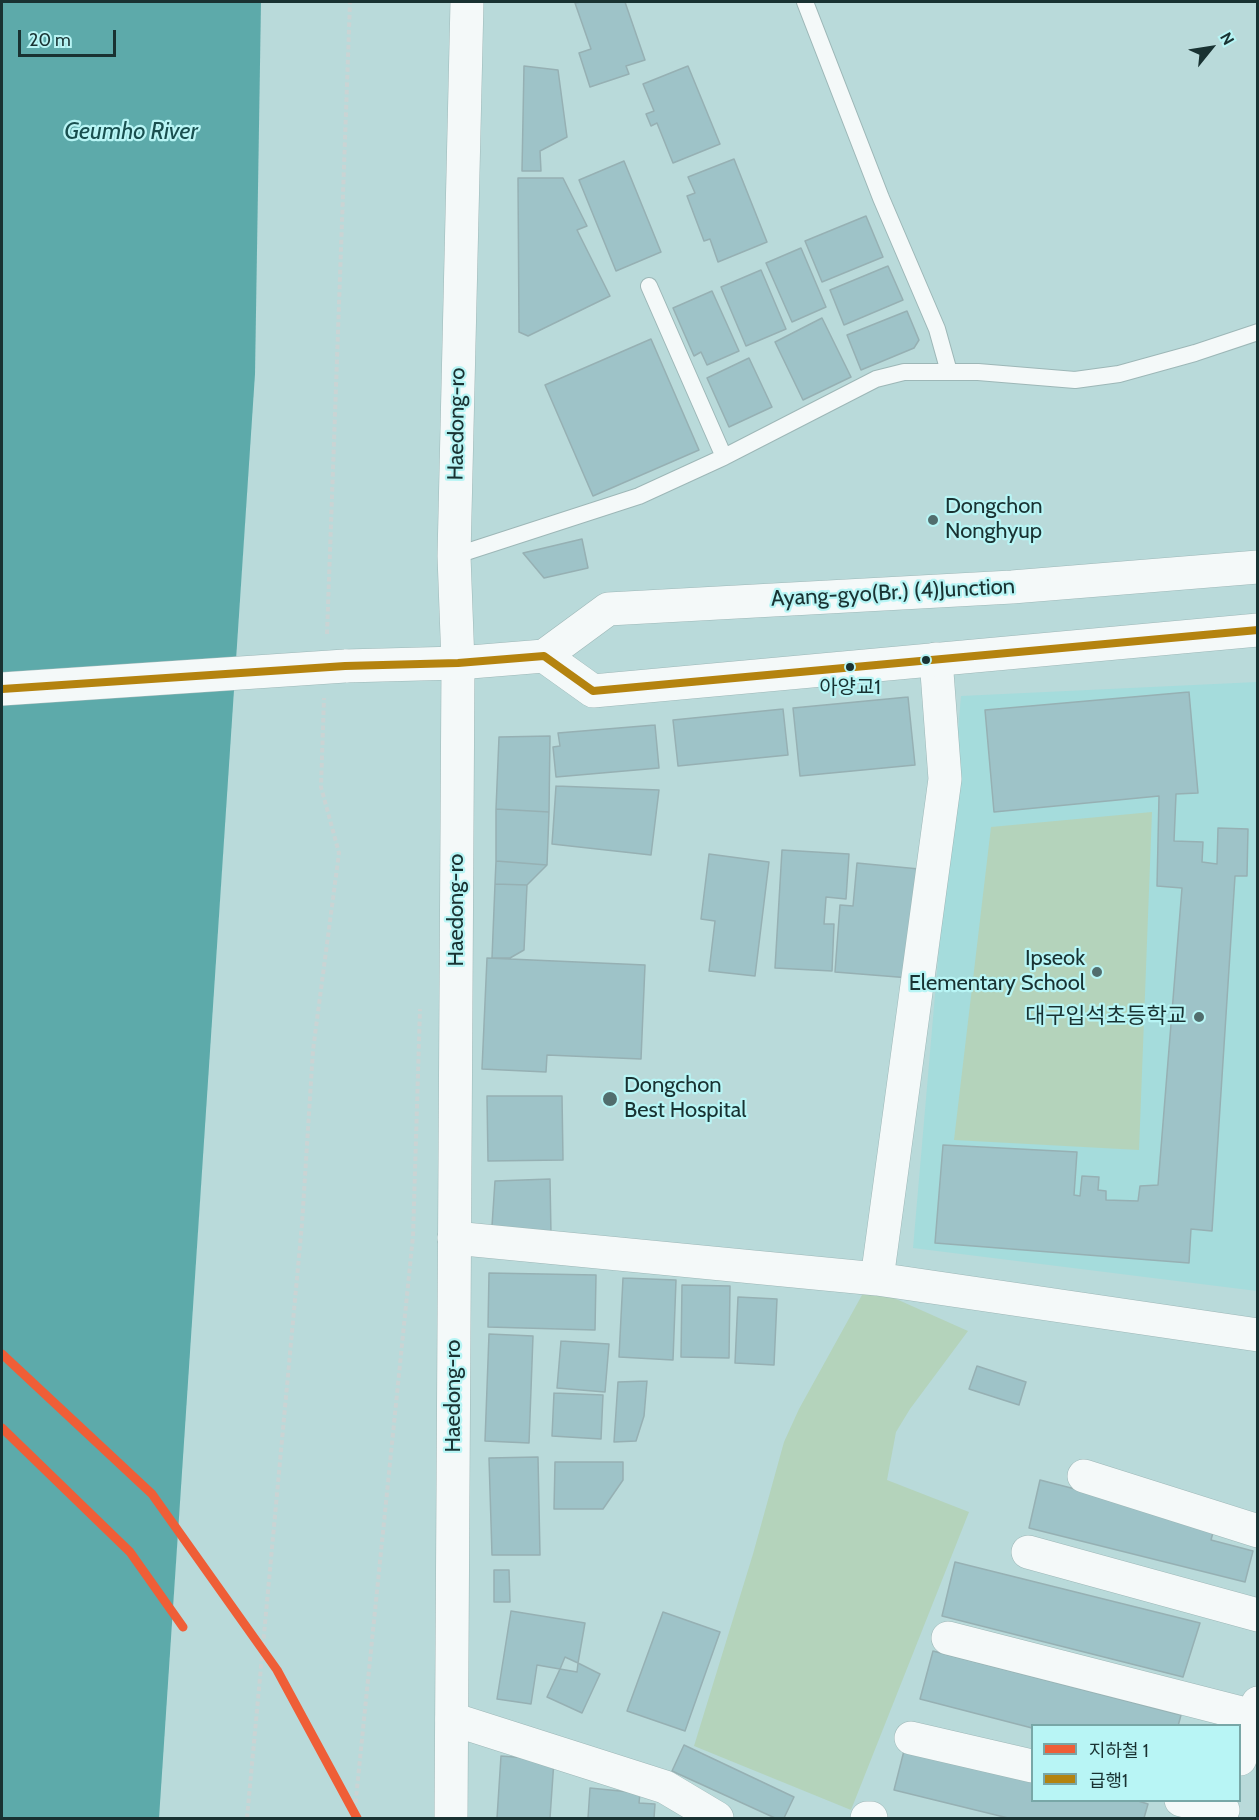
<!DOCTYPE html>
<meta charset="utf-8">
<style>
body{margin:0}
#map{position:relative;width:1259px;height:1820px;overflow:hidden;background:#b9dada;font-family:Cabin,"Noto Sans KR",sans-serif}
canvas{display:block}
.frame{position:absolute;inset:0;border:3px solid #193232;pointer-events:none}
.legend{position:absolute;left:1031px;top:1724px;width:210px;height:78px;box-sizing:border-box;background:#b8f5f5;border:2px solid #78a7a7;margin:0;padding:8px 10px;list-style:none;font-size:18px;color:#193232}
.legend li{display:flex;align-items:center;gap:12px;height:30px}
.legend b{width:30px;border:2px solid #78a7a7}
.north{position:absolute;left:1181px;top:18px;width:60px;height:60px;-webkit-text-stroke:4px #b8f5f5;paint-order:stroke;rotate:60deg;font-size:16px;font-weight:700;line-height:24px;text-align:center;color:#193232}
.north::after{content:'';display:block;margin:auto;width:21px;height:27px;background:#193232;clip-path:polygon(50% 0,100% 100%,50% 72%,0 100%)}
.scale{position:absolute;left:18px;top:30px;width:98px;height:27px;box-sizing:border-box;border:3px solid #193232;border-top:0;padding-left:8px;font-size:18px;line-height:21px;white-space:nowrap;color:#193232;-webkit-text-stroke:4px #b8f5f5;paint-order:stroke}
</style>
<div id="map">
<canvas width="1259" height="1820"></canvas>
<div class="frame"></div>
<ul class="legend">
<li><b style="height:8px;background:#ef5e37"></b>지하철 1</li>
<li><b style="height:8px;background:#b4830f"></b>급행1</li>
</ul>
<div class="north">N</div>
<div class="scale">20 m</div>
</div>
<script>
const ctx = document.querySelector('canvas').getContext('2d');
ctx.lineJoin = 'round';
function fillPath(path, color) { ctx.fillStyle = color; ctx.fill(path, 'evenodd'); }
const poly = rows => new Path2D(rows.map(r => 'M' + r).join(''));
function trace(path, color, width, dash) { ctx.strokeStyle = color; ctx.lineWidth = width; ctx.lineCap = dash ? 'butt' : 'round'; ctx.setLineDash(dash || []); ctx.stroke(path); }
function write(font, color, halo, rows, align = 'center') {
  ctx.font = font + ' Cabin,"Noto Sans KR",sans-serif'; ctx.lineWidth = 4.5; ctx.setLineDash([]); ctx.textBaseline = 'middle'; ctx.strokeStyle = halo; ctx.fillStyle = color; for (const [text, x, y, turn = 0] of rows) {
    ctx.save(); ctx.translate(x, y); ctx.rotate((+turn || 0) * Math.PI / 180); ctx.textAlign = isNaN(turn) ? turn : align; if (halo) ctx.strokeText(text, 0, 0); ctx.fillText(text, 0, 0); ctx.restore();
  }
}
const built = poly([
 [1257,682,1257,1291,913,1248,961,696]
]);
const green = poly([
 [1152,812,1139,1150,954,1140,991,827],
 [867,1286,968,1331,910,1409,896,1432,887,1480,969,1512,851,1810,694,1746,753,1554,784,1442,799,1409]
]);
const water = poly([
 [2,2,261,2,255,374,159,1818,2,1818]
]);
const building = poly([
 [581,2,625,2,645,60,626,66,629,74,590,87,579,53,591,49,575,3,581,2],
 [524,66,558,70,567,137,540,151,541,171,522,171,524,66],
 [688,66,720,144,673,163,657,123,651,126,646,114,654,111,643,84,688,66],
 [734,159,767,242,718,262,710,239,704,241,687,196,695,193,688,177,734,159],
 [624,161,661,252,616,271,579,180,624,161],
 [518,178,563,178,587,226,577,230,610,296,528,336,519,332,518,178],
 [866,216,883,257,822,282,805,241,866,216],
 [801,248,826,307,792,322,766,263,801,248],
 [888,266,903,300,844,325,830,290,888,266],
 [761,270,786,329,746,346,721,287,761,270],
 [712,291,739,351,707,365,701,352,694,356,673,308,712,291],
 [907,311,919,340,914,348,861,370,847,335,907,311],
 [822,318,851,377,803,400,775,342,822,318],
 [651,339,699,450,593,496,545,385,651,339],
 [749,358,772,407,729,427,707,378,749,358],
 [582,539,588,568,544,578,523,553,582,539],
 [1189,692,1198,793,1176,794,1174,841,1203,842,1202,862,1217,864,1218,828,1248,829,1247,876,1235,876,1212,1231,1191,1229,1189,1263,935,1243,943,1145,1077,1152,1074,1195,1080,1196,1082,1176,1099,1177,1098,1190,1106,1191,1106,1200,1138,1201,1140,1186,1158,1185,1182,888,1157,886,1159,796,994,812,985,710,1189,692],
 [908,697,915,765,800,776,793,708,908,697],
 [783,709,788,755,678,766,673,720,783,709],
 [655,725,659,768,556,777,553,747,560,746,558,733,655,725],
 [550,736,549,812,496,809,499,737,550,736],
 [556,786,659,790,651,855,552,844,556,786],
 [496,809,549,812,547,865,496,861,496,809],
 [782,850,849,854,846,899,826,897,824,924,834,924,832,971,775,968,782,850],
 [709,854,769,862,755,976,709,971,715,921,701,919,709,854],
 [496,861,547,865,527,885,495,884,496,861],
 [857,863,919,869,910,978,835,972,840,905,853,906,857,863],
 [495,884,527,885,524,950,510,958,492,958,495,884],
 [487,958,645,965,641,1059,547,1055,546,1072,482,1069,487,958],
 [487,1096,562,1096,563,1160,488,1161,487,1096],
 [550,1179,551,1235,492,1226,495,1181,550,1179],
 [489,1273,596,1275,595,1330,488,1327,489,1273],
 [623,1278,676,1280,673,1360,619,1357,623,1278],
 [682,1285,730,1286,729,1358,681,1357,682,1285],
 [738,1297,777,1299,774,1365,735,1363,738,1297],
 [489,1334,533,1336,529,1443,485,1441,489,1334],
 [561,1341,609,1344,605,1392,557,1388,561,1341],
 [977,1366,1026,1382,1019,1405,969,1389,977,1366],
 [647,1381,644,1416,636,1441,614,1442,618,1382,647,1381],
 [554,1393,603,1395,601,1439,552,1436,554,1393],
 [538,1457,540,1555,492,1555,489,1458,538,1457],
 [555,1462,623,1462,623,1480,603,1509,554,1509,555,1462],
 [1040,1480,1215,1525,1211,1540,1253,1551,1245,1582,1029,1528,1040,1480],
 [955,1562,1200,1623,1183,1677,942,1616,955,1562],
 [494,1570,509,1570,510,1602,494,1602,494,1570],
 [511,1611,585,1623,578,1663,565,1657,560,1669,537,1665,531,1704,497,1699,511,1611],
 [663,1612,720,1632,685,1731,627,1711,663,1612],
 [933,1651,1181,1715,1178,1726,1032,1726,1032,1728,920,1699,933,1651],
 [578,1663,600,1674,582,1713,547,1697,560,1669,577,1672,578,1663],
 [906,1743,1032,1775,1032,1800,1135,1800,1148,1804,1144,1818,1008,1818,894,1790,906,1743],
 [684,1745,794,1797,784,1818,775,1818,672,1771,684,1745],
 [501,1756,554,1760,550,1818,497,1818,501,1756],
 [590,1788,640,1793,639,1803,655,1804,654,1818,588,1818,590,1788]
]);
const path = poly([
 [327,634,350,2],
 [247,1818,302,1224,313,1050,339,853,321,787,324,698],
 [354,1818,413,1236,420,1009]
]);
const service = poly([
 [805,2,881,198,937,329,949,372],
 [649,286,724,457],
 [454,556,639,496,724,457,876,379,904,372,978,372,1075,380,1119,374,1195,353,1258,332]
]);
const minor = poly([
 [454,1238,877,1279,945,779,936,659],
 [877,1279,1258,1335],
 [1084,1476,1258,1531],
 [1028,1552,1258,1615],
 [948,1638,1253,1716],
 [452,1719,665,1787,717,1818],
 [911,1738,1032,1766],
 [1240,1759,1258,1703],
 [1181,1800,1223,1810],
 [867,1818,871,1818]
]);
const tertiary = poly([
 [451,1818,458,663,454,556,467,2]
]);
const secondary = poly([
 [544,656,593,691,1258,630],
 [345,666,458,663,544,656,608,609,1012,587,1258,567]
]);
const secondaryBridge = poly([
 [2,689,345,666]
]);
const bus1 = poly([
 [2,689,345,666,458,663,544,656,593,691,1258,630]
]);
const metro1 = poly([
 [2,1354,152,1494,277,1670,357,1818],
 [2,1428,130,1552,183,1627]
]);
const markers = [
 [933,520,6,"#516d6d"],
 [926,660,5,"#193232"],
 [850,667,5,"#193232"],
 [1097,972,6,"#516d6d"],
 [1199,1017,6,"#516d6d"],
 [610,1099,8,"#516d6d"]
];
const busNames = [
 ["아양교1",850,688]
];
const streetNames = [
 ["Haedong-ro",457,424,-89],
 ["Ayang-gyo(Br.) (4)Junction",893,593,-3],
 ["Haedong-ro",457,910,-90],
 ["Haedong-ro",454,1396,-90]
];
const poiNames = [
 ["Dongchon",945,507],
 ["Nonghyup",945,532],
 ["Ipseok",1085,959,"right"],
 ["Elementary School",1085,984,"right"],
 ["대구입석초등학교",1187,1017,"right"],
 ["Dongchon",624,1086],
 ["Best Hospital",624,1111]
];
const waterNames = [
 ["Geumho River",131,132]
];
fillPath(built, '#a5dcdc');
fillPath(green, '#b4d3bb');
fillPath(water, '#5daaaa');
fillPath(building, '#9ec3c8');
trace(building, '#96b0b3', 1.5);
trace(service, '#9db7b7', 18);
trace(minor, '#9db7b7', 34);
trace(tertiary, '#9db7b7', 34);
trace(secondary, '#9db7b7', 34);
trace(path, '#cad4d4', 4, [4.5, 3]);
trace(service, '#f4f9f9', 16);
trace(minor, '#f4f9f9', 33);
trace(tertiary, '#f4f9f9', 33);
trace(secondary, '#f4f9f9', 33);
trace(secondaryBridge, '#9db7b7', 34, []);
trace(secondaryBridge, '#f4f9f9', 33);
trace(bus1, '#b4830f', 8);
trace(metro1, '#ef5e37', 9);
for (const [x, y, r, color] of markers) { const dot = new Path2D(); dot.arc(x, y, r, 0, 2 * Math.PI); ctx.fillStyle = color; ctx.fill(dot); trace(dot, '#b8f5f5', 2); }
write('20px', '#193232', '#b8f5f5', busNames);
write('22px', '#193232', '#b8f5f5', streetNames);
write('22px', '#193232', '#b8f5f5', poiNames, 'left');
write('italic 24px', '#194f4f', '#b8f5f5', waterNames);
</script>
